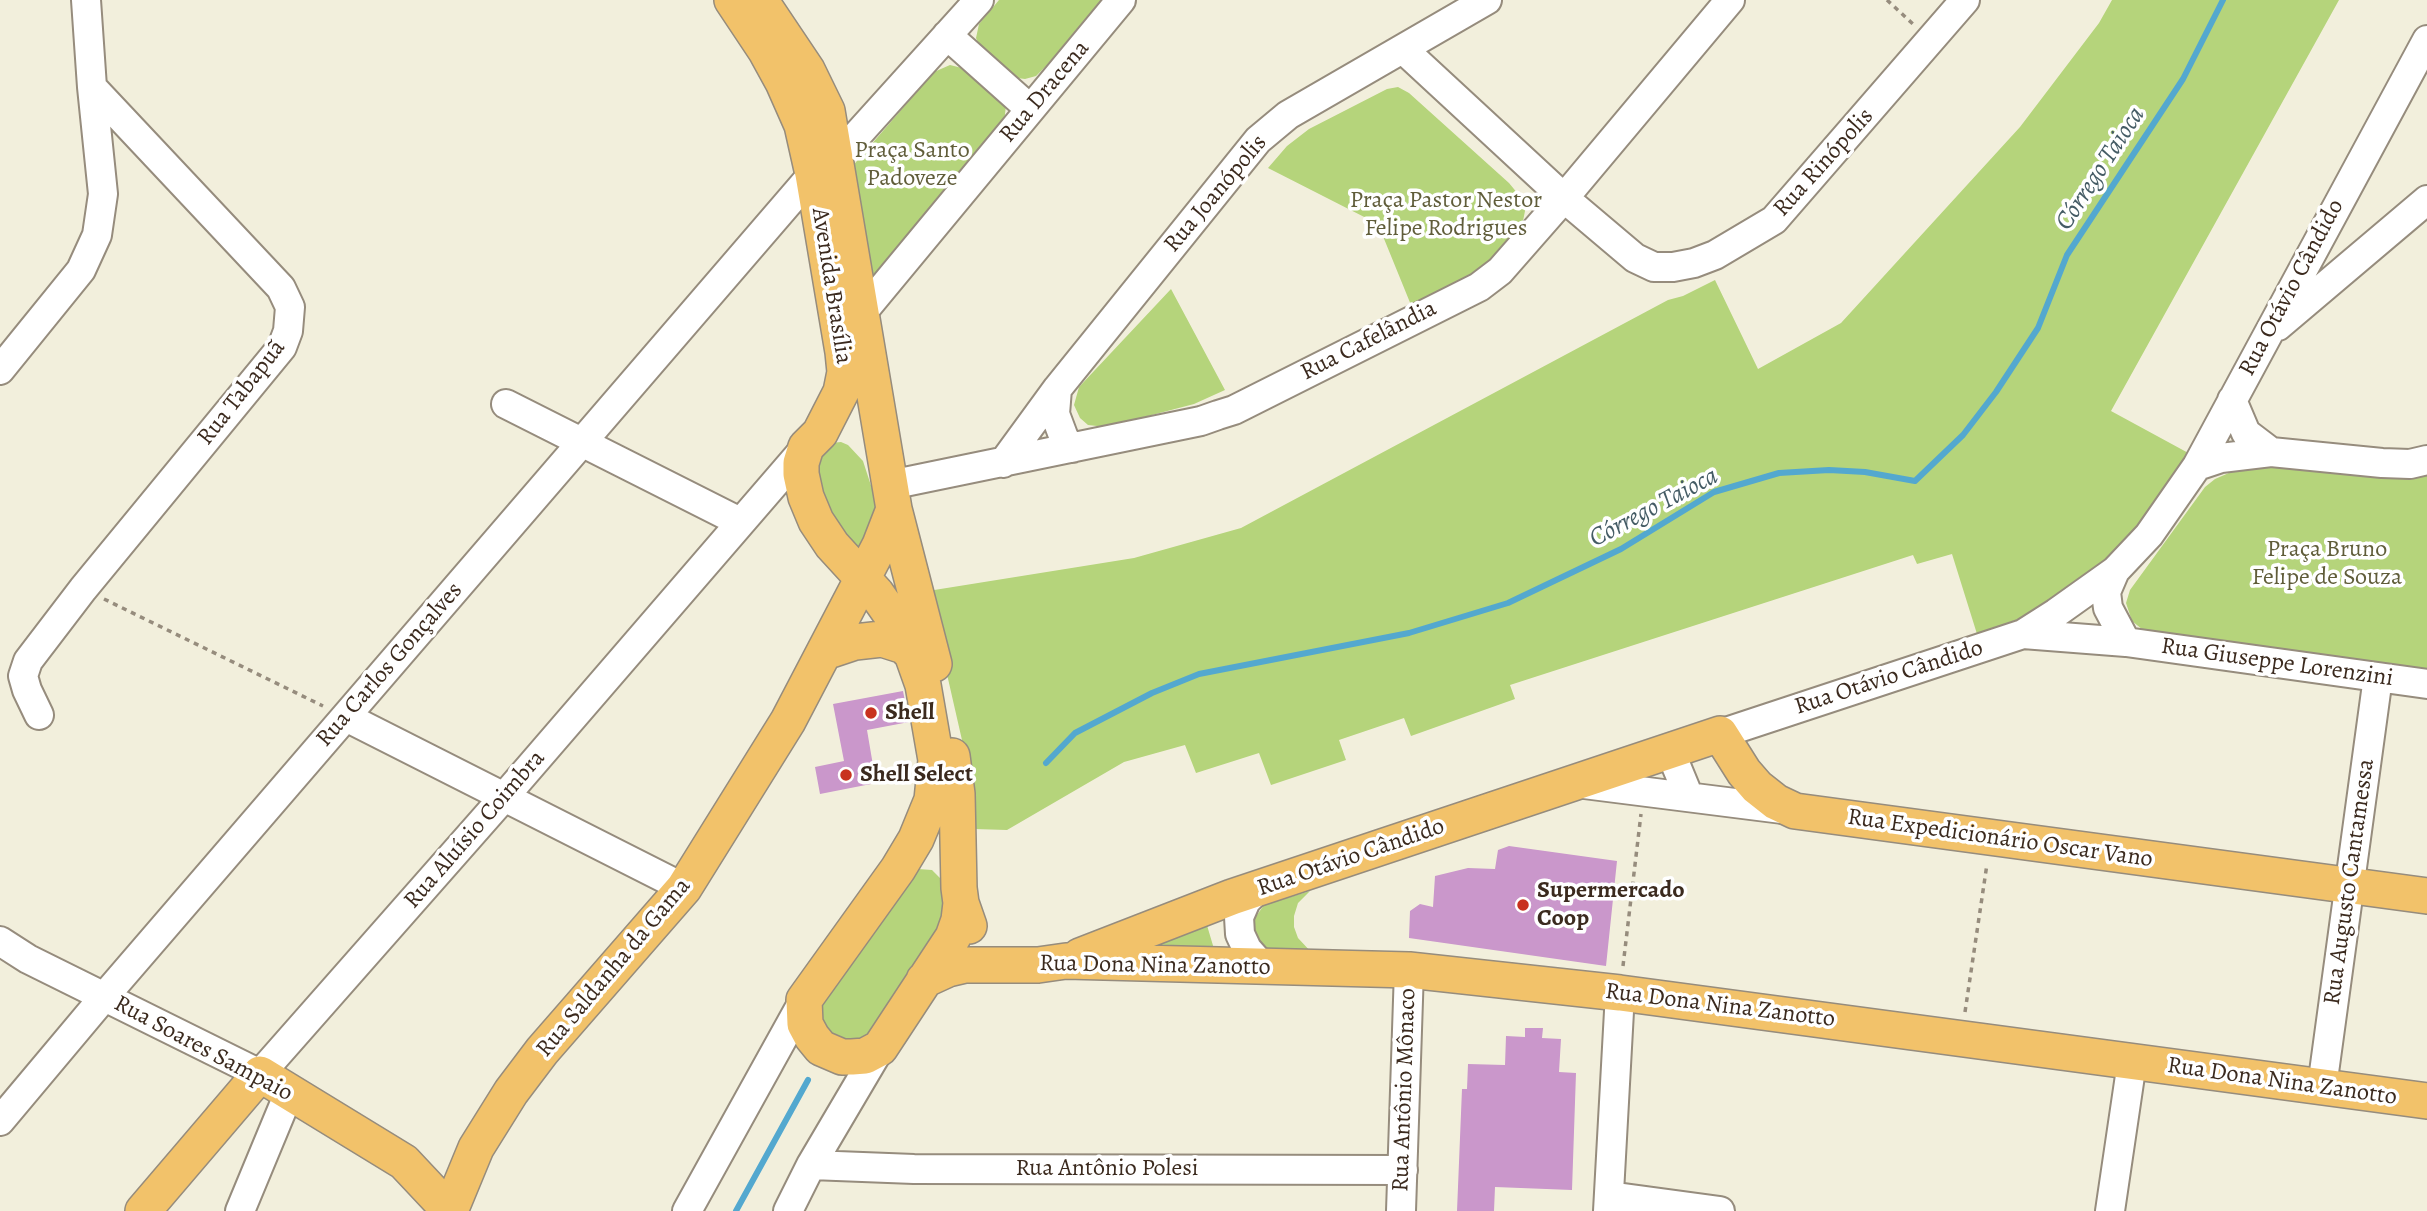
<!DOCTYPE html>
<meta charset="utf-8">
<style>
body{margin:0}
canvas{display:block;background:#f2efdc}
</style>
<canvas width="2427" height="1211"></canvas>
<script>
const ctx = document.querySelector('canvas').getContext('2d');
ctx.lineJoin = 'round';
function fillPath(path, color) { ctx.fillStyle = color; ctx.fill(path, 'evenodd'); }
const poly = rows => new Path2D(rows.map(r => 'M' + r).join(''));
function trace(path, color, width, dash) { ctx.strokeStyle = color; ctx.lineWidth = width; ctx.lineCap = dash ? 'butt' : 'round'; ctx.setLineDash(dash || []); ctx.stroke(path); }
function write(font, color, halo, rows, align = 'center') {
  ctx.font = font + ' Alegreya,serif'; ctx.lineWidth = 7; ctx.setLineDash([]); ctx.textBaseline = 'middle'; ctx.strokeStyle = halo; ctx.fillStyle = color; for (const [text, x, y, turn = 0] of rows) {
    ctx.save(); ctx.translate(x, y); ctx.rotate((+turn || 0) * Math.PI / 180); ctx.textAlign = isNaN(turn) ? turn : align; if (halo) ctx.strokeText(text, 0, 0); ctx.fillText(text, 0, 0); ctx.restore();
  }
}
const green = poly([
 [999,0,1101,0,1047,65,1036,76,1025,79,1017,78,1006,73,980,47,976,38,979,24],
 [2112,0,2339,0,2111,411,2192,455,2160,508,2094,575,2024,617,1977,634,1952,554,1917,564,1913,555,1510,685,1515,699,1411,736,1404,718,1339,740,1346,760,1271,785,1259,753,1196,773,1185,745,1124,762,1007,830,974,829,967,762,928,591,1134,558,1241,528,1668,300,1683,296,1715,280,1758,369,1841,323,2020,127,2099,23],
 [950,65,966,69,1006,105,1004,123,869,283,850,169,934,72],
 [1398,87,1409,93,1509,183,1523,200,1525,211,1522,226,1490,265,1473,276,1411,305,1378,224,1268,168,1287,146,1309,129,1387,89],
 [1171,289,1225,390,1194,404,1106,427,1088,425,1080,418,1074,405,1079,387],
 [841,442,848,445,863,461,876,501,876,514,864,544,858,547,852,547,838,539,810,458,831,443],
 [2268,463,2402,478,2427,475,2427,672,2148,634,2132,621,2126,603,2130,590,2205,487,2215,479,2245,466],
 [918,869,932,870,942,880,946,899,941,923,879,1026,859,1042,840,1041,817,1021,822,995],
 [1310,891,1298,903,1294,916,1294,927,1298,938,1312,953,1273,956,1255,943,1252,922,1264,905],
 [1206,922,1217,959,1111,953]
]);
const stream = poly([
 [1046,763,1075,733,1152,693,1199,674,1409,633,1508,603,1621,549,1714,492,1779,473,1829,470,1865,472,1915,481,1963,435,1996,392,2038,328,2067,255,2183,79,2223,0],
 [736,1211,808,1080]
]);
const building = poly([
 [903,691,909,722,867,730,876,783,820,794,815,767,844,761,833,704],
 [1509,846,1617,861,1606,966,1409,938,1410,911,1420,904,1433,907,1435,876,1468,868,1495,869,1498,850],
 [1525,1028,1543,1028,1542,1038,1561,1039,1559,1072,1576,1073,1572,1190,1495,1187,1494,1211,1457,1211,1462,1089,1467,1089,1468,1064,1505,1065,1506,1036,1525,1037]
]);
const path = poly([
 [1887,0,1914,25],
 [104,599,323,706],
 [1623,966,1641,814],
 [1965,1012,1987,864]
]);
const minor = poly([
 [947,35,1030,109],
 [1404,50,1564,198,1635,258,1654,267,1673,267,1694,263,1715,255,1774,220,1965,0],
 [861,314,1121,0],
 [2278,326,2427,200],
 [0,370,81,270,97,235,103,194,92,87],
 [1057,389,1055,414,1064,438,1072,448],
 [2232,400,2246,433,2271,452],
 [506,404,740,522],
 [1003,463,1057,389,1258,140,1288,115,1487,0],
 [2197,466,2221,458,2271,452,2382,463,2410,464,2427,460],
 [890,485,1201,421,1218,415,1234,410,1479,287,1500,271,1564,198,1730,0],
 [2115,571,2106,592,2108,608,2126,642],
 [2023,634,2126,642,2427,684],
 [39,715,27,690,23,676,28,661,83,589,282,347,288,331,290,307,281,288,92,87,86,0],
 [346,717,684,888],
 [1720,734,2023,634,2056,613,2115,571,2149,535,2197,466,2427,40],
 [1670,751,1689,797],
 [1576,783,1790,810],
 [1258,889,1246,901,1239,917,1240,934,1247,949,1263,967],
 [0,941,28,959,260,1074,504,797,806,447],
 [2322,1087,2378,677],
 [0,1121,104,997,813,174,850,143,979,0],
 [811,1165,914,1169,1403,1170],
 [1609,1196,1720,1211],
 [240,1211,289,1093],
 [687,1211,804,1000],
 [788,1211,811,1165,880,1048],
 [1401,1211,1409,970],
 [1608,1211,1620,993],
 [2110,1211,2132,1062]
]);
const major = poly([
 [732,0,766,51,783,82,802,125,813,174,843,352,845,372,841,392,820,433,806,447,801,463,801,474,806,497,816,521,832,545,876,593,897,623,912,654,923,685,936,760,932,800,916,839,898,869,804,1000,805,1024,812,1037,821,1048,842,1057,852,1057,865,1056,880,1048,953,937,959,920,961,903],
 [760,0,807,70,827,111,894,509,934,664],
 [825,652,855,642,882,639,904,646,912,654],
 [952,756,957,794,959,888,961,903,969,926],
 [1080,956,1232,897,1720,734,1744,772,1757,787,1776,802,1795,811,2427,896],
 [924,980,948,969,965,965,1038,965,1066,961,1409,970,1620,993,2427,1101],
 [143,1211,260,1074,404,1162,450,1211],
 [450,1211,476,1148,511,1092,542,1051,684,888,788,721,880,545,894,509]
]);
const markers = [
 [871,713,7,"#c8321e"],
 [846,775,7,"#c8321e"],
 [1523,905,7,"#c8321e"]
];
const streetNames = [
 ["Rua Dracena",1045,92,-50],
 ["Rua Rinópolis",1824,163,-48],
 ["Rua Joanópolis",1216,194,-50],
 ["Avenida Brasília",831,286,81],
 ["Rua Otávio Cândido",2292,288,-62],
 ["Rua Cafelândia",1369,341,-27],
 ["Rua Tabapuã",242,393,-52],
 ["Rua Giuseppe Lorenzini",2277,663,8],
 ["Rua Carlos Gonçalves",390,665,-49],
 ["Rua Otávio Cândido",1889,678,-18],
 ["Rua Aluísio Coimbra",475,830,-49],
 ["Rua Expedicionário Oscar Vano",2000,839,8],
 ["Rua Otávio Cândido",1351,858,-19],
 ["Rua Augusto Cantamessa",2350,882,-82],
 ["Rua Dona Nina Zanotto",1155,966,1],
 ["Rua Saldanha da Gama",614,968,-50],
 ["Rua Dona Nina Zanotto",1720,1006,7],
 ["Rua Soares Sampaio",203,1049,28],
 ["Rua Dona Nina Zanotto",2282,1082,8],
 ["Rua Antônio Mônaco",1405,1090,-88],
 ["Rua Antônio Polesi",1107,1169]
];
const parkNames = [
 ["Praça Santo",912,151],
 ["Padoveze",912,179],
 ["Praça Pastor Nestor",1446,201],
 ["Felipe Rodrigues",1446,229],
 ["Praça Bruno",2327,550],
 ["Felipe de Souza",2327,578]
];
const poiNames = [
 ["Shell",885,713],
 ["Shell Select",860,775],
 ["Supermercado",1537,891],
 ["Coop",1537,919]
];
const waterNames = [
 ["Córrego Taioca",2101,169,-57],
 ["Córrego Taioca",1654,508,-28]
];
fillPath(green, '#b5d47b');
trace(stream, '#53a8cf', 6);
fillPath(building, '#ca97cb');
trace(minor, '#968c7d', 32);
trace(major, '#968c7d', 38);
trace(path, '#968c7d', 3.5, [5, 5]);
trace(minor, '#fff', 28);
trace(major, '#f2c26a', 35);
for (const [x, y, r, color] of markers) { const dot = new Path2D(); dot.arc(x, y, r, 0, 2 * Math.PI); ctx.fillStyle = color; ctx.fill(dot); trace(dot, '#fff', 2.5); }
write('24px', '#3b2a1e', '#fff', streetNames);
write('24px', '#605d3a', '#fff', parkNames);
write('bold 24px', '#3b2a1e', '#fff', poiNames, 'left');
write('italic 26px', '#455c65', '#fff', waterNames);
</script>
